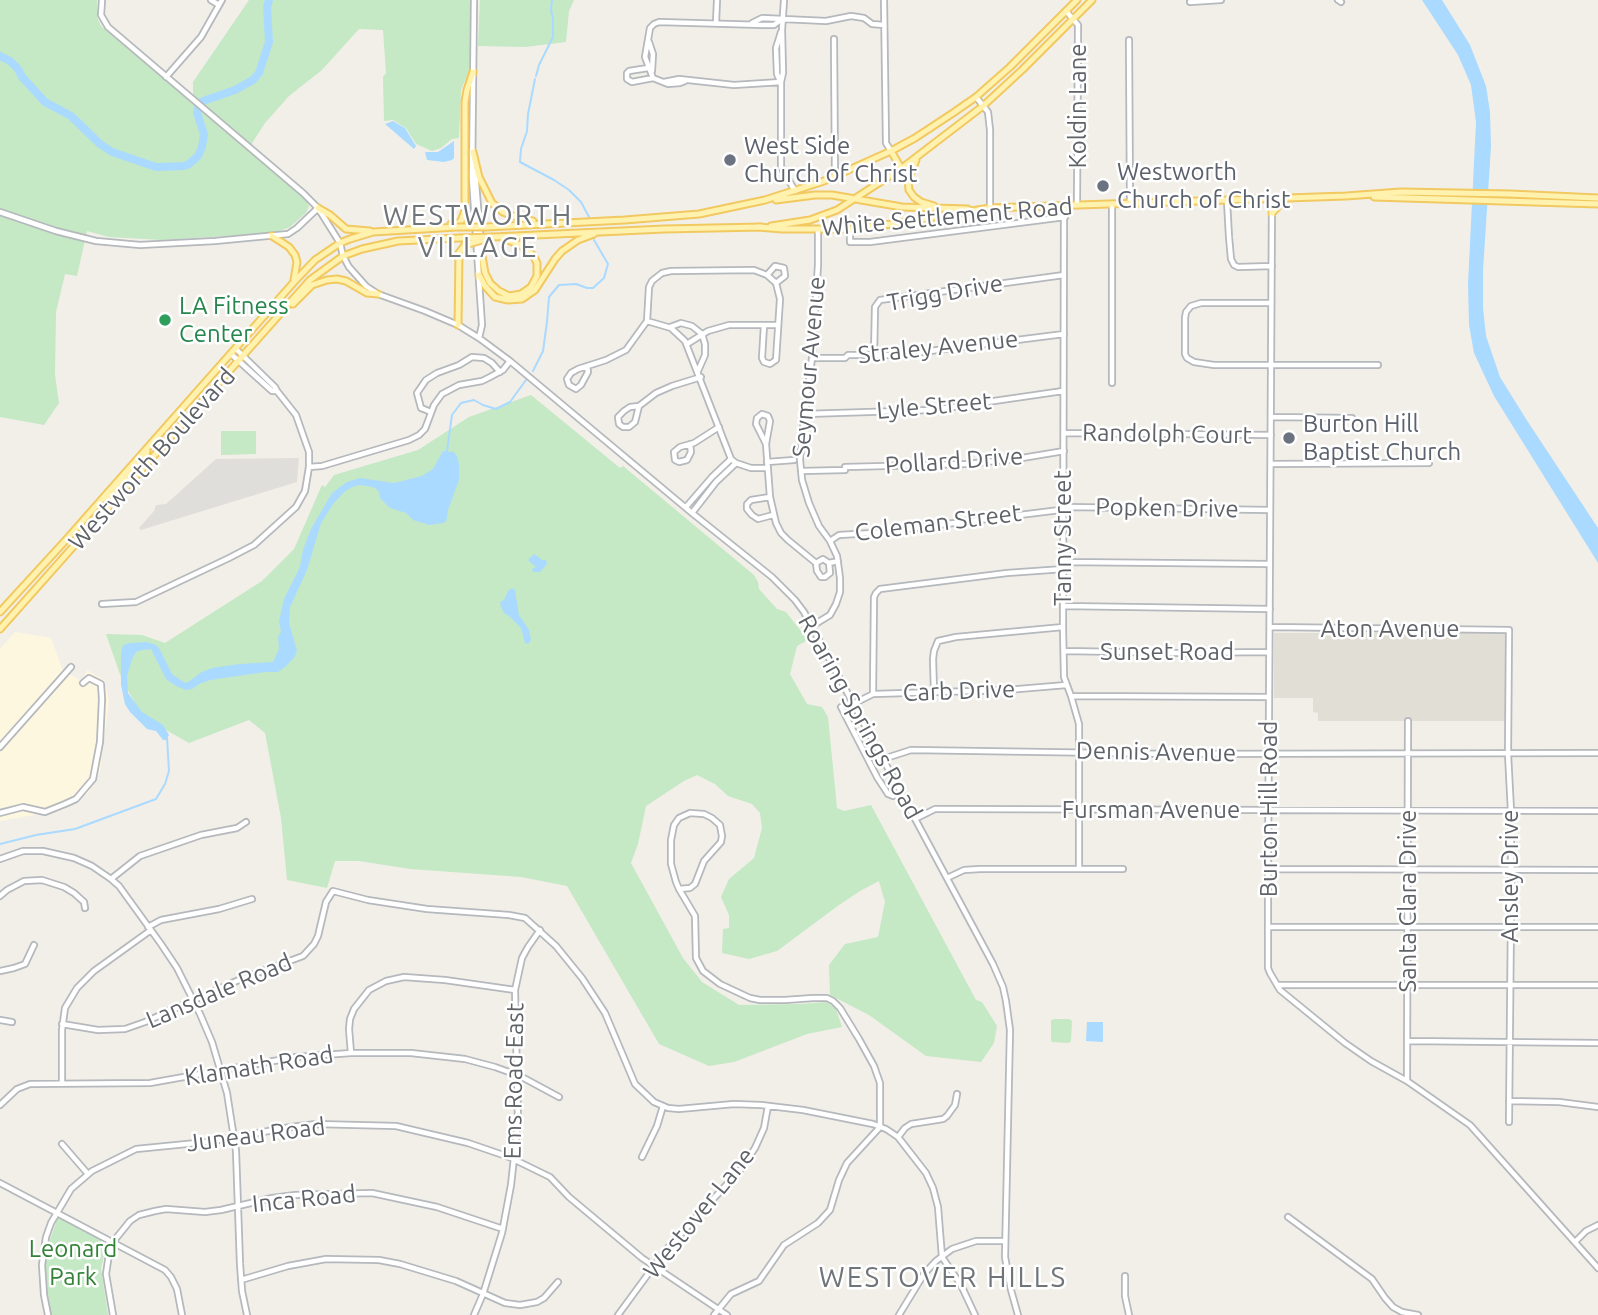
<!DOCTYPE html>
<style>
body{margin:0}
canvas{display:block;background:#f1efe8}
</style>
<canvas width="1598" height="1315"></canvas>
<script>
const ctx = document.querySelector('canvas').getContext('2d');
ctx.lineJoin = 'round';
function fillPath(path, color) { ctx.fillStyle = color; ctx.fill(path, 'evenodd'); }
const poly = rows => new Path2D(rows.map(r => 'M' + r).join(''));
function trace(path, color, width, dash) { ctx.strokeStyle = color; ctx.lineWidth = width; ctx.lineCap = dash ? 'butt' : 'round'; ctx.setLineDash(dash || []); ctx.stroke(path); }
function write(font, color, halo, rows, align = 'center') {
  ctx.font = font + ' Ubuntu,sans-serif'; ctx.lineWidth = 5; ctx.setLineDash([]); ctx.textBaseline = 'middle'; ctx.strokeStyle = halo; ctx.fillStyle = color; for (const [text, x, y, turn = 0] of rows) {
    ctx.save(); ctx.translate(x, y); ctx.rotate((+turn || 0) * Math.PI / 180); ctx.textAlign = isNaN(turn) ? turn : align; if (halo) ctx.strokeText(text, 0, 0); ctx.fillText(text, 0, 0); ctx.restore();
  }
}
const commercial = poly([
 [15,632,51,638,63,671,82,681,87,670,105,681,109,701,100,772,89,792,63,810,0,821,0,649]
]);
const industrial = poly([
 [299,458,297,482,141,530,139,528,154,511,156,505,166,504,216,459]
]);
const education = poly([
 [1274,633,1506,633,1506,721,1318,721,1318,713,1313,712,1313,698,1274,698]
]);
const green = poly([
 [0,0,97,0,97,17,101,26,193,103,193,82,249,0,473,0,469,71,461,90,459,138,452,139,441,148,432,151,416,144,406,128,393,120,384,121,383,77,386,73,383,30,359,29,322,70,289,96,265,123,249,148,305,198,309,206,306,213,290,227,274,233,162,240,109,237,87,231,77,276,65,274,56,312,55,375,59,403,44,425,0,417],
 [480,0,574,0,569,11,566,42,525,47,478,46],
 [531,395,620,468,623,466,754,575,758,582,759,589,777,609,786,612,808,640,797,646,790,674,807,704,822,707,828,717,837,808,844,811,871,805,976,1000,982,1002,997,1026,994,1043,981,1062,926,1056,869,1015,830,995,829,965,845,944,878,937,885,902,879,881,860,891,839,905,777,951,749,959,722,953,723,929,729,928,729,915,721,897,729,879,754,858,762,828,760,813,752,804,728,796,715,784,697,775,684,781,646,806,638,844,631,863,683,958,702,982,739,1005,801,1004,827,1002,836,1009,842,1027,807,1034,734,1062,709,1066,659,1044,567,886,521,877,410,869,359,861,335,861,327,888,287,880,281,818,265,733,249,720,189,743,143,717,122,680,106,634,142,635,165,643,262,581,294,549,322,485,325,487,334,475,418,450,469,417],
 [221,431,256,431,256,454,221,455],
 [1053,1019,1069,1019,1072,1021,1071,1041,1069,1043,1052,1042,1051,1040,1051,1021],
 [58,1217,107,1243,101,1268,108,1315,50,1315,46,1295,44,1264,47,1248]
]);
const water = poly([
 [1422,0,1442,0,1470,45,1486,86,1490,112,1491,146,1483,271,1483,308,1486,336,1500,377,1526,419,1598,528,1598,563,1494,396,1474,353,1469,325,1468,284,1476,122,1471,85,1458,55],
 [393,121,405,128,416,146,414,149,385,124],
 [454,141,454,158,452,160,444,162,427,160,425,152,438,152],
 [443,451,454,452,457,456,459,464,459,480,448,510,446,522,443,523,429,525,413,520,406,513,390,508,380,498,379,492,375,488,368,486,359,485,352,487,344,492,333,504,321,523,307,570,290,607,289,623,297,651,294,658,286,666,278,672,265,672,210,680,199,684,192,689,186,690,176,686,166,679,151,649,142,650,136,652,132,659,127,676,128,693,142,712,163,725,169,735,166,740,163,740,156,731,147,729,130,712,125,704,121,685,121,654,123,645,130,643,147,642,156,645,159,648,172,674,185,683,190,681,200,673,212,668,240,664,273,662,279,649,278,637,281,632,279,621,284,599,300,567,303,550,311,529,332,493,347,482,360,478,394,483,422,476,433,469],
 [534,554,542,560,546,560,547,564,540,572,533,572,532,569,536,567,528,560],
 [512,588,515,590,519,615,529,630,531,640,528,644,525,643,521,628,509,616,504,613,501,607,500,602,504,600,508,591],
 [1087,1022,1103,1022,1103,1042,1086,1041]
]);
const stream = poly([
 [536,76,539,65,553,37,553,18,551,11,552,0],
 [535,79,528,114,527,131,521,149,520,162,554,180,569,190,581,202,589,217],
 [533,371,543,351,547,322,549,297,559,285,576,284,587,288,593,288,604,278,608,264,594,240],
 [447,451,452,415,461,403,474,400,483,405,496,409,510,402,526,380],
 [0,844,36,835,75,829,156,799,165,784,169,771,167,738]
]);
const river = poly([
 [0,56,10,61,18,69,22,77,45,102,71,116,100,144,112,152,156,167,184,166,189,164,198,156,202,147,204,134,197,113,198,108,203,101,235,90,253,80,259,73,269,42,267,7,269,0]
]);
const minor = poly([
 [102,0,101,15,108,27,303,193,318,208,340,243,343,256,349,267,366,286,378,294,425,311,458,325,479,338,510,361,692,513,772,577,795,600,804,612,993,964,1003,987,1006,1001,1010,1030,1005,1257,1011,1290,1018,1315],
 [211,0,219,5],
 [474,0,472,178,482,325,479,338],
 [784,0,782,30,783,73,781,82,781,167,795,191],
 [884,0,886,143,891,151],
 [1338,0,1341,2],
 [1190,2,1221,0],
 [1066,11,1078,25,1077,205],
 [716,23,717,0],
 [752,23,762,18,826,21,851,16,864,18,872,24,884,25],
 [834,39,835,176],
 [1129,40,1130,204],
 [649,42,653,54,652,71],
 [648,68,629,71,627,73,627,79,632,82,653,78],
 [166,77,201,37,222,0],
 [685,81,680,83,668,84,653,78,645,57,650,28,654,24,659,22,763,25,774,25,782,19],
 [780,81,777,74,776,48,781,32],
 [664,82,679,79,734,85,781,82],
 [976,97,988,112,990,130,990,208],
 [475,171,482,256],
 [1272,199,1268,876,1268,968,1270,973,1280,990,1345,1043,1371,1061,1407,1081,1470,1125,1598,1268],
 [1227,201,1229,237,1231,259,1234,265,1238,267,1272,266],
 [1112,204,1112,383],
 [1064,205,1063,627,1064,677,1071,696,1079,724,1079,868],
 [0,212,56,231,96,241,140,245,215,241,288,234,297,228,318,208],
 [850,229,850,242,870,242,1065,217],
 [818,230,818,265,812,358,803,427,800,460,802,480,809,503,819,526,830,541],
 [767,275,775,266,784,268,785,276,776,283],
 [1271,303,1201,303,1191,306,1186,312,1185,318,1185,354,1187,358,1194,362,1214,365,1378,365],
 [647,321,671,328,685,341,731,459,736,463,751,468,768,468],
 [670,327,681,323,692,326,702,334,705,344,705,355,698,371],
 [687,344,708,331,729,325,778,325],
 [231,354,272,391,277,391,275,387,236,349],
 [874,356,875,307,880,300,1064,275],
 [812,358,845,358,848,355,898,355,1064,334],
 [587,366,588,372,581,385,576,389,569,385,567,379,571,373,578,369,606,360,626,350,647,321,649,287,652,281,662,273,671,271,754,270,767,275,776,283,780,299,776,360,770,364,764,362,762,358,764,325],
 [639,406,635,422,629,427,623,427,619,424,618,417,624,411,630,407,639,406,656,393,672,386,701,377],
 [431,412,421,408,417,393,426,380,437,373,459,365,472,357,484,358,492,363,500,372],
 [805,414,932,410,1063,391],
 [1271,417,1352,418],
 [1064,433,1271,435],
 [690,444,691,452,687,460,679,462,675,460,674,452,680,447,694,443,719,427],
 [766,444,756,424,757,418,762,414,768,416,770,421,766,444,770,497,776,523,781,533,788,540,816,563,817,571,821,577,825,577,830,573,829,563],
 [767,462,794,460],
 [1271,464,1429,463],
 [309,467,322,466,409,440,419,435,425,429,434,405,442,394,459,385,482,381,490,377,503,370,510,361],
 [845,467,966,464,1016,459,1064,451],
 [801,471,845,470],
 [770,497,751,500,747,504,747,509,752,515,758,519,773,515],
 [686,507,712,477,731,459],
 [692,513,716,482,736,463],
 [1064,562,1270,564],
 [816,563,823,559,829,563,838,561],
 [102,604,136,602,229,558,254,545,296,507,305,491,309,467,309,452,296,415,277,391],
 [1063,606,1270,609],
 [812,626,830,615,836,604,840,592,840,578,837,556,830,541,839,535,873,533,1060,510,1068,507,1270,510],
 [1270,627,1509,630,1508,754,1511,811,1511,915,1509,1122],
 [1064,651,1178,653,1269,652],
 [934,692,933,659,934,651,938,641,956,637,1063,627],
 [873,694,874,597,876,593,880,589,1007,573,1064,569],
 [1071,696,1269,697],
 [853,704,873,694,1007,690,1066,685],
 [841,707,877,777,888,794,893,796,902,792],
 [0,747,71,667],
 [883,759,911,750,1173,754,1598,753],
 [0,813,23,807,45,812,65,804,76,799,93,779,100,742,102,699,101,684,89,678,83,683],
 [690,813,704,814,712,818,720,825,722,836,721,842,704,861,695,884,690,888,679,889,676,882,671,864,671,840,674,825,679,818,690,813],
 [915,819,935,809,945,809,1598,811],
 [0,859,23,851,43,851,74,858,92,866,111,879,119,886,161,944,177,968,200,1014,212,1042,227,1093,236,1151,240,1264,242,1291,247,1315],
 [1268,869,1598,870],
 [947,878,964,870,980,869,1123,869],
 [111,879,140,856,201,835,237,828,246,822],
 [679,889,695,916,696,958,703,971,720,984,750,998,760,1000,785,1000,813,998,827,998,833,1001,840,1008,859,1039,874,1066,880,1083,880,1127,847,1163,839,1180,830,1210,818,1223,784,1245,759,1281,731,1294,714,1315],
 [0,896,7,890,24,881,42,880,64,887,74,893,84,902,85,908],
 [148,927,161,920,219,909,252,899],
 [1268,927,1598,927],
 [0,971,14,968,25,964,34,945],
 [1277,985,1598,985],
 [0,1020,12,1022],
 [62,1024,98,1030,125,1029,145,1022,241,979,303,956,314,944,318,936,326,902,333,891,368,900,427,909,509,915,525,918,556,946,582,978,605,1013,635,1084,654,1102,668,1108,679,1109,734,1104,761,1105,803,1110,873,1124,886,1129,898,1137,926,1173,933,1188,938,1207,942,1257,961,1285,975,1315],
 [1407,1041,1598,1043],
 [351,1053,349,1029,350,1019,354,1009,369,990,386,981,404,977,445,980,515,990],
 [1407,1081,1408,721],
 [62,1083,62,1030,65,1008,77,988,94,971,151,930],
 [1509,1101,1559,1102,1598,1107],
 [0,1105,17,1089,30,1084,150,1083,296,1057,351,1053,411,1053,465,1059,495,1067,520,1076,559,1097],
 [898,1137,905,1128,911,1124,943,1119,947,1116,955,1105,957,1094],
 [62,1144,88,1174],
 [642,1157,657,1126,663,1106],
 [0,1183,165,1270,171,1277,177,1289,182,1315],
 [1288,1217,1372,1279,1385,1298,1393,1307,1402,1312,1418,1315],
 [1575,1242,1586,1231,1598,1225],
 [1125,1276,1125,1296,1129,1315],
 [241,1280,288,1266,326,1259,379,1260,400,1264,456,1281,505,1303,520,1305,537,1302,544,1298,558,1282],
 [48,1315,44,1295,42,1265,46,1237,51,1223,71,1189,92,1171,136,1149,207,1142,291,1127,316,1124,396,1126,468,1143,509,1157,550,1177,569,1197,642,1258,727,1315],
 [113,1315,106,1274,109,1254,113,1242,130,1221,139,1215,155,1211,166,1209,205,1212,221,1210,272,1198,295,1195,372,1193,437,1207,503,1229],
 [474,1315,483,1294,502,1233,511,1185,518,1121,515,990,522,958,528,947,540,930],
 [618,1315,665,1251,741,1169,755,1148,764,1128,768,1106],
 [899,1315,924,1274,936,1261,952,1249,976,1241,1004,1241]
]);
const major = poly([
 [891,151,908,180,909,190,914,197,921,202,934,206],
 [473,152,479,177,492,203,503,212,513,216,533,221],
 [908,180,916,160],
 [1374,197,1598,204],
 [776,200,815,195,832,195,902,207,968,209],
 [318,208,330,215,346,229,370,231],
 [1272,213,1284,200],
 [451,224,458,223,461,221,465,210,465,102,467,90,473,72],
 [771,226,810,220,837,210,902,168,983,106,1022,70,1092,0],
 [486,227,625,220,699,214,765,200,824,181,891,151,915,138,953,113,976,97,1010,67,1077,0],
 [758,227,782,229,850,229,892,224,990,208,1346,196,1401,192,1510,194,1598,198],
 [272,236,289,247,295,255,297,262,294,280],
 [493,237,664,229,762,227],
 [482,256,485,273,490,283,499,291,509,296,521,294,531,287,537,276,537,263,534,257,530,252,520,245,503,238],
 [479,275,485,286,495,297,508,300,522,299,535,290,555,259,562,251,578,240,594,234],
 [293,304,312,285,327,280,337,279,346,281,367,293,378,294],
 [458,325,459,253,465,245],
 [109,507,107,501,145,458,147,451],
 [0,612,65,541,294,282,315,260,340,243,350,239,373,232,457,227],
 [0,629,310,280,343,256,362,249,398,241,459,238]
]);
const majorBridge = poly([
 [457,227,486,227],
 [459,238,493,237],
 [465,245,482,240]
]);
const markers = [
 [730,160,7,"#6b7280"],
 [1103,186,7,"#6b7280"],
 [165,320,7,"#2e9e5b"],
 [1289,438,7,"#6b7280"]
];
const streetNames = [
 ["Koldin Lane",1078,106,-90],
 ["White Settlement Road",947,217,-5],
 ["Trigg Drive",945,293,-10],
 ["Straley Avenue",938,347,-6],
 ["Seymour Avenue",809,367,-85],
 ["Lyle Street",934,406,-5],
 ["Randolph Court",1167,434,1],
 ["Westworth Boulevard",152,459,-48],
 ["Pollard Drive",954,461,-4],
 ["Popken Drive",1167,508,1],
 ["Coleman Street",938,523,-7],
 ["Tanny Street",1063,538,-90],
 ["Aton Avenue",1390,629],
 ["Sunset Road",1167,652],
 ["Carb Drive",959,691,-2],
 ["Roaring Springs Road",860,717,61],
 ["Dennis Avenue",1156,752,1],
 ["Burton Hill Road",1269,809,-90],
 ["Fursman Avenue",1151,810],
 ["Ansley Drive",1510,876,-90],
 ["Santa Clara Drive",1408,901,-90],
 ["Lansdale Road",219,991,-23],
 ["Klamath Road",259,1066,-9],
 ["Ems Road East",514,1081,-89],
 ["Juneau Road",256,1135,-7],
 ["Inca Road",304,1199,-6],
 ["Westover Lane",699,1213,-51]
];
const worshipNames = [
 ["West Side",744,146],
 ["Church of Christ",744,174],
 ["Westworth",1117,172],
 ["Church of Christ",1117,200],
 ["Burton Hill",1303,424],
 ["Baptist Church",1303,452]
];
const leisureNames = [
 ["LA Fitness",179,306],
 ["Center",179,334]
];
const parkNames = [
 ["Leonard",73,1249],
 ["Park",73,1277]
];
const quarterNames = [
 ["WESTWORTH",478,216],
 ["VILLAGE",478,248],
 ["WESTOVER HILLS",943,1278]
];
fillPath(commercial, '#fef7e0');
fillPath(industrial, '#e0deda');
fillPath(education, '#e1ded6');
fillPath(green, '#c5e8c5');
fillPath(water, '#aadaff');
trace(stream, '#aadaff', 2);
trace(river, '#aadaff', 8);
trace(minor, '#b5b8bc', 8);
trace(major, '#f2c960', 9);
trace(minor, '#fff', 4.5);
trace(major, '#fff2af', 5);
trace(majorBridge, '#f2c960', 9, []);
trace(majorBridge, '#fff2af', 5);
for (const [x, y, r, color] of markers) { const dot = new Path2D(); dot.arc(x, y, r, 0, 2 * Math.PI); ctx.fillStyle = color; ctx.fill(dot); trace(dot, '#fff', 2.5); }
write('24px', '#5f6368', '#fff', streetNames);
write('24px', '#5b616d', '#fff', worshipNames, 'left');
write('24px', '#27864d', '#fff', leisureNames, 'left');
write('24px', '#348238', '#fff', parkNames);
ctx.letterSpacing = '2px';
write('28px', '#70757a', '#fff', quarterNames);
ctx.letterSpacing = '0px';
</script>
